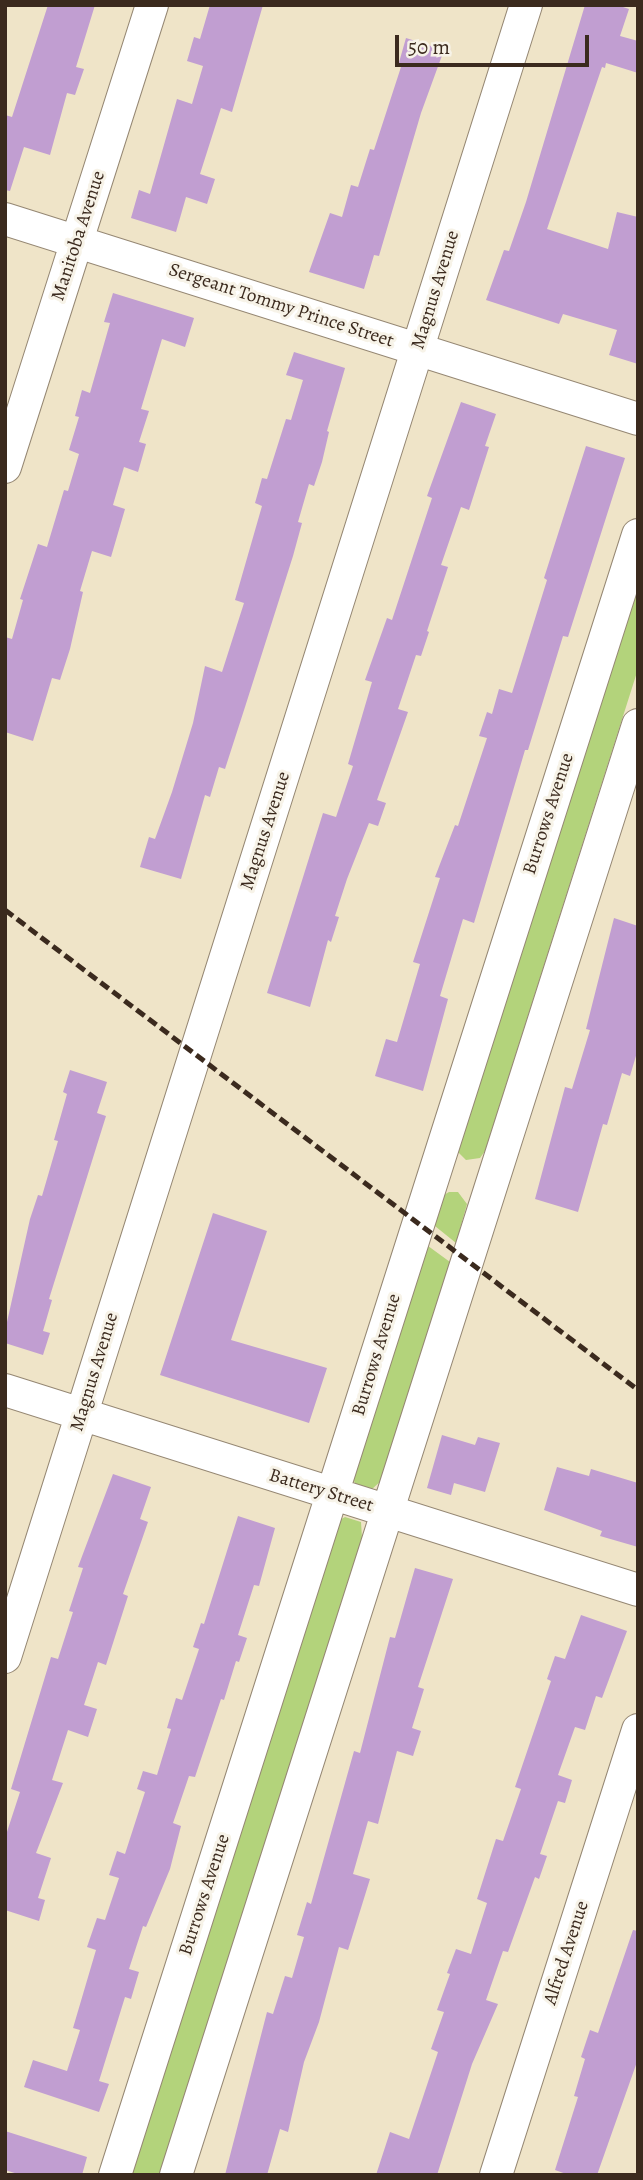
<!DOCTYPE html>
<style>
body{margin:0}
#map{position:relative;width:643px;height:2180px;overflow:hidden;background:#efe4c8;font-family:Alegreya,serif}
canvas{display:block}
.frame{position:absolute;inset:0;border:7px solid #3b2a1e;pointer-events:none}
.scale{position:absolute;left:395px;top:35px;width:194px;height:32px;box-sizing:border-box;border:4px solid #3b2a1e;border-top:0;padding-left:9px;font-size:21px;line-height:24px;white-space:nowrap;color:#3b2a1e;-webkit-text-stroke:5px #f7f3e8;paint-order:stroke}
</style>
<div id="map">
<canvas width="643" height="2180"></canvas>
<div class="frame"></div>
<div class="scale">50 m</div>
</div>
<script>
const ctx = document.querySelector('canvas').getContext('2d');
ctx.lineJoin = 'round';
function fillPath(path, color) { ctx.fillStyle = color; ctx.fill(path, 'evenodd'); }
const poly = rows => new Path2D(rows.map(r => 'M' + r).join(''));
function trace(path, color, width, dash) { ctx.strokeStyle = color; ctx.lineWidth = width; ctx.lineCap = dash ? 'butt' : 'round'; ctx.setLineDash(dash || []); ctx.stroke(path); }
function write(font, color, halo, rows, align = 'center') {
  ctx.font = font + ' Alegreya,serif'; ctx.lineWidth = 6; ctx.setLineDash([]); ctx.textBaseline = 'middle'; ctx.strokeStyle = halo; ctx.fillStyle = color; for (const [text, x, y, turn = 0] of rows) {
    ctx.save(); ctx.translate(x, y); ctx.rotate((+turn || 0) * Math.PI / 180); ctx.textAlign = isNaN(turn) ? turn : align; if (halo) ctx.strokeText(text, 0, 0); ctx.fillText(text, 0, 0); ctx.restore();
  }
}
const green = poly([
 [638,571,638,669,485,1151,480,1158,466,1160,456,1150],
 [449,1192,458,1192,467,1204,456,1243,430,1222,442,1196],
 [424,1243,450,1262,382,1480,371,1490,356,1485,353,1479],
 [345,1517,361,1522,362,1538,160,2175,130,2175,338,1521]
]);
const building = poly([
 [48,5,95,5,76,67,84,69,75,95,67,93,50,155,24,147,10,191,5,190,5,115,12,117],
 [210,5,263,5,232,112,221,108,200,174,215,179,207,204,186,197,176,232,131,218,139,190,150,194,177,99,192,104,203,66,187,61,194,37,200,39],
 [585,5,617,5,629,9,620,36,638,41,638,73,606,63,605,68,602,67,547,229,608,249,617,212,638,217,638,364,609,355,617,330,563,314,559,324,486,300,504,250,509,251,526,202],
 [406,38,444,50,421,113,379,256,374,255,364,289,309,272,330,213,342,217,351,185,358,187,370,149,374,150,401,67,398,66],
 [113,293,194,318,185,347,162,339,141,409,149,411,139,442,146,444,138,472,124,467,113,505,125,509,111,557,92,551,80,591,83,592,70,649,60,680,52,678,33,741,5,732,5,637,12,639,23,600,20,599,38,544,47,547,64,490,68,491,79,454,69,450,79,417,75,416,82,390,90,393,110,323,104,322],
 [294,352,345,368,327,431,329,432,322,462,314,486,309,484,298,522,302,523,293,556,245,707,225,769,219,767,210,797,205,795,181,879,140,867,149,837,155,839,172,792,193,723,205,666,222,672,244,603,235,600,262,506,255,503,262,478,267,479,286,419,291,420,303,380,286,375],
 [461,402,496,414,485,446,489,447,469,510,461,507,441,565,448,567,427,631,429,632,421,656,416,655,398,709,408,712,377,800,386,803,378,826,369,823,347,879,335,916,339,917,331,942,328,940,310,1007,267,993,323,813,336,817,353,766,348,764,372,682,365,680,387,618,392,620,432,498,427,496],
 [586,446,625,458,568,637,563,636,528,750,525,750,474,923,463,919,440,996,448,999,423,1091,375,1076,386,1039,397,1042,420,964,413,962,440,878,435,877,455,825,458,826,487,738,479,736,487,712,492,714,499,689,512,693,547,580,544,578],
 [614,918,638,926,638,1049,630,1076,622,1073,607,1125,603,1124,578,1212,535,1199,565,1087,572,1089,590,1030,586,1029],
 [70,1070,107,1082,97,1113,106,1116,49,1299,52,1300,43,1331,50,1333,43,1355,5,1343,5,1331,30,1219,38,1195,42,1196,58,1141,54,1140,67,1094,63,1092],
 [213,1213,267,1231,231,1340,327,1368,309,1423,160,1375],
 [442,1435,475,1445,478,1437,500,1443,485,1492,454,1483,451,1495,427,1488],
 [557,1467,589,1476,591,1469,638,1483,638,1547,600,1536,602,1531,544,1510],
 [113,1474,151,1487,140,1519,148,1522,123,1594,128,1596,106,1665,98,1662,84,1705,97,1709,88,1737,68,1730,52,1780,63,1783,36,1853,51,1858,38,1898,45,1900,39,1921,5,1910,5,1838,20,1792,11,1789,51,1657,58,1659,73,1612,69,1611,83,1568,78,1567],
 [238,1516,275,1528,259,1586,254,1585,238,1635,247,1638,239,1662,236,1661,224,1700,221,1699,195,1777,189,1776,173,1823,181,1826,170,1869,146,1927,143,1926,129,1969,139,1972,131,1999,125,1997,99,2081,109,2084,99,2112,24,2087,33,2060,67,2071,80,2030,73,2028,96,1950,87,1947,97,1918,105,1920,119,1878,109,1875,117,1851,125,1854,145,1792,137,1789,143,1771,157,1775,171,1729,167,1728,176,1698,182,1700,199,1649,193,1647,201,1623,204,1624],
 [415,1568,453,1579,418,1687,424,1689,412,1728,421,1731,413,1756,397,1751,378,1824,368,1821,353,1874,370,1879,348,1950,339,1947,319,2022,304,2062,288,2132,280,2129,267,2175,225,2175,267,2012,273,2014,285,1976,292,1978,304,1937,297,1935,307,1902,311,1904,354,1751,360,1753,390,1637,395,1638],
 [581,1615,627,1631,602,1698,596,1696,585,1730,575,1727,558,1775,572,1780,565,1803,558,1801,540,1854,547,1856,539,1879,535,1877,508,1952,503,1951,486,2000,498,2004,472,2064,437,2175,376,2175,390,2132,409,2139,438,2052,431,2049,444,2012,437,2010,450,1974,447,1973,456,1949,471,1954,487,1903,477,1899,496,1839,503,1841,521,1789,515,1787,551,1681,547,1679,555,1656,565,1659],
 [633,1930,638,1931,638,2059,597,2175,569,2175,555,2170,578,2097,574,2096,585,2059,581,2057,590,2030,598,2033],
 [5,2131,87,2157,82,2175,21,2175,5,2170]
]);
const minor = poly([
 [5,219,638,419],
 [5,467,152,5],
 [5,1390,638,1590],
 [5,1657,526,5],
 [115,2175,638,535],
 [176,2175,638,725],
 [496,2175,638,1730]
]);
const rail = poly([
 [5,910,638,1390]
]);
const streetNames = [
 ["Manitoba Avenue",79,236,-72],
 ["Magnus Avenue",436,290,-73],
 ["Sergeant Tommy Prince Street",281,306,18],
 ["Burrows Avenue",549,814,-72],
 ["Magnus Avenue",266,831,-72],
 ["Burrows Avenue",377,1355,-73],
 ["Magnus Avenue",95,1372,-73],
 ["Battery Street",321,1491,17],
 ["Burrows Avenue",205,1895,-72],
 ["Alfred Avenue",567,1953,-72]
];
fillPath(green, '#b3d37b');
fillPath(building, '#c19ed1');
trace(minor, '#958773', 34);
trace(minor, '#fff', 32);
trace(rail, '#3b2a1e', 5, [10, 5]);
write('19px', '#3b2a1e', '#f7f3e8', streetNames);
</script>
